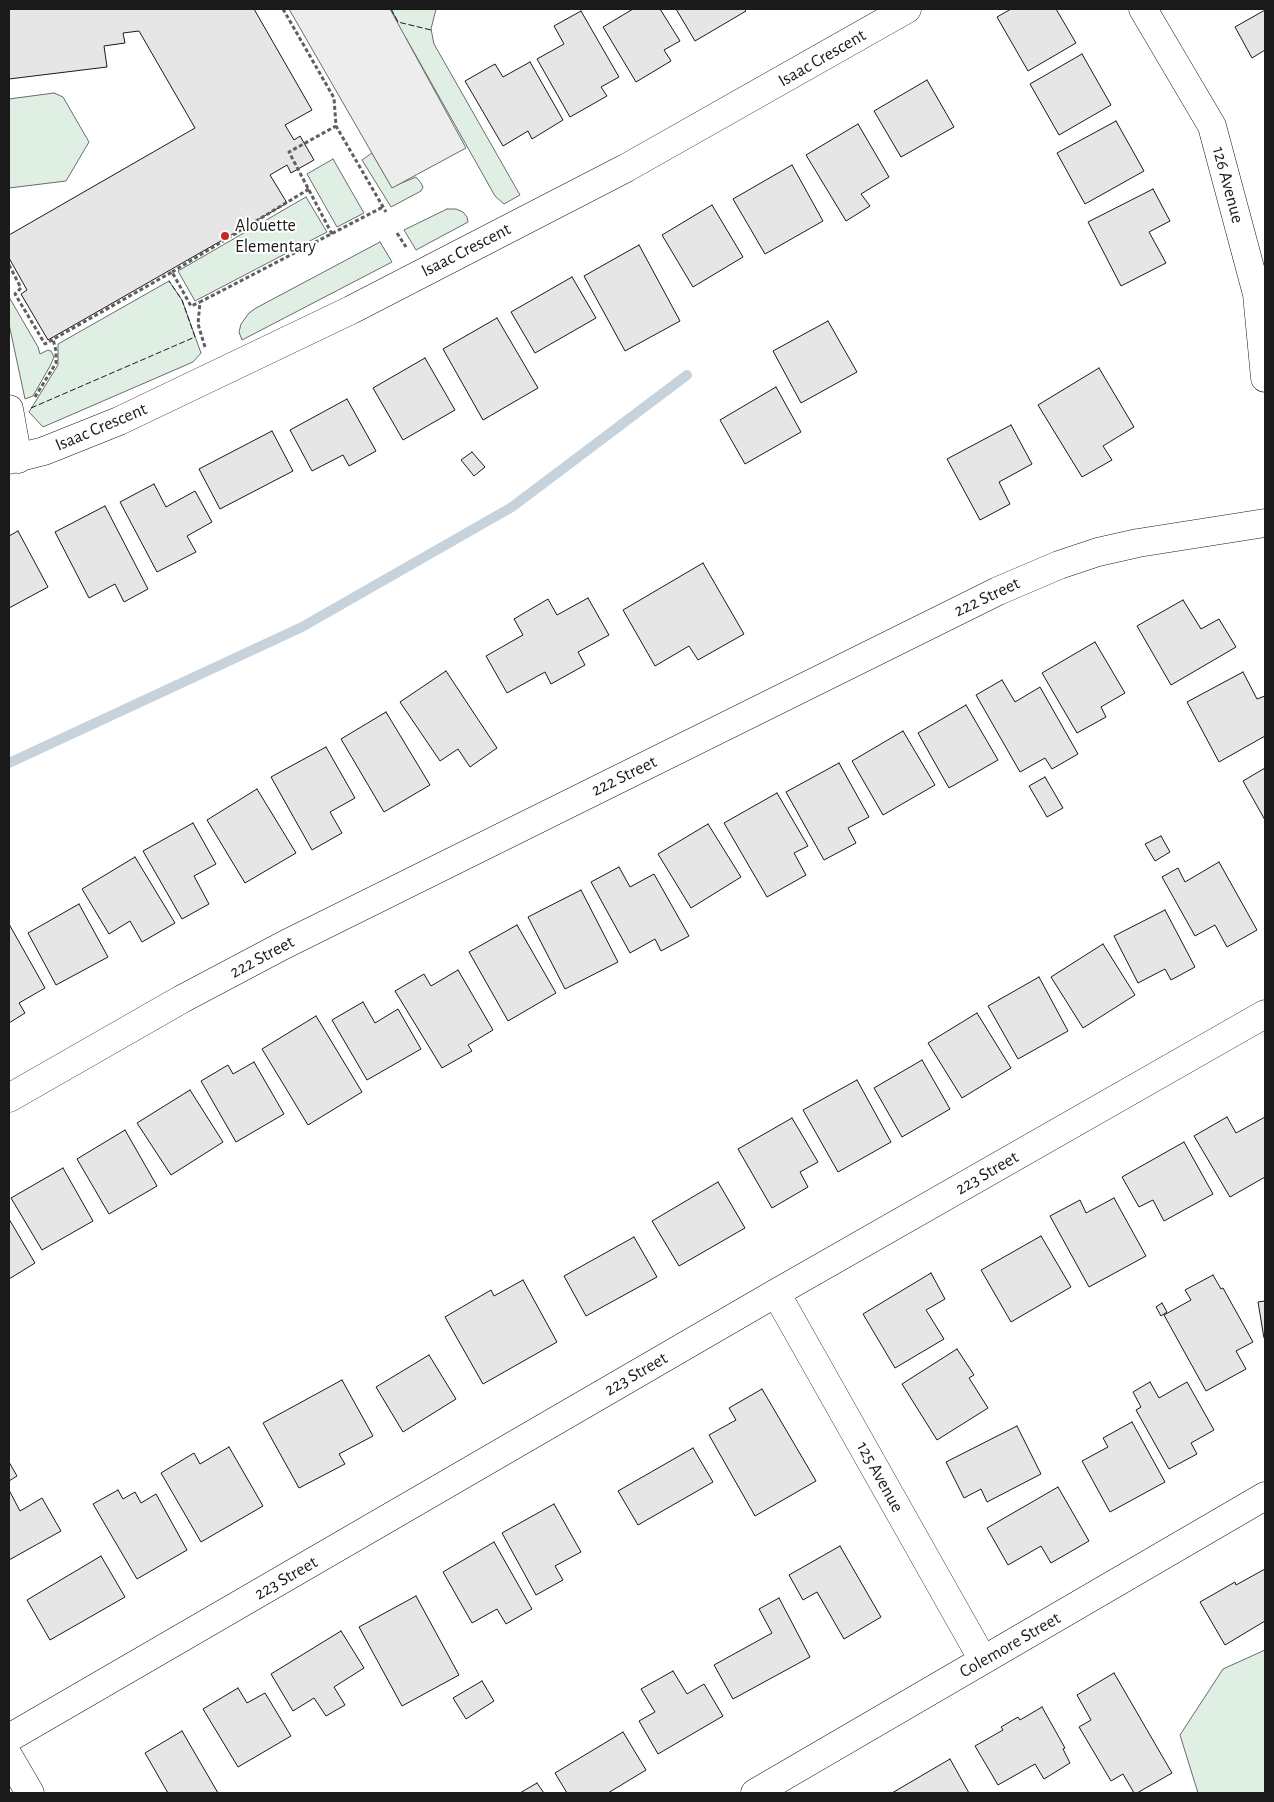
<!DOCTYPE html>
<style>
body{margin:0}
#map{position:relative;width:1274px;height:1802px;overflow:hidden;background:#fff;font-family:"Alegreya Sans",sans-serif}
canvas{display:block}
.frame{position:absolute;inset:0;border:10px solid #1a1a1a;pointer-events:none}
</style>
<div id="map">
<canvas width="1274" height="1802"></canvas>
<div class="frame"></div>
</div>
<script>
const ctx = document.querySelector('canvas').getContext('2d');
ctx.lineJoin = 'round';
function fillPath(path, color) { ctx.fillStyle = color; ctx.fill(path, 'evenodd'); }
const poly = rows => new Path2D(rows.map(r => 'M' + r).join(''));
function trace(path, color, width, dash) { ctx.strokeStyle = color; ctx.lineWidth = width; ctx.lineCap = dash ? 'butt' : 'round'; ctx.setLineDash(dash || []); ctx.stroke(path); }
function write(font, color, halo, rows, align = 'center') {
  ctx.font = font + ' "Alegreya Sans",sans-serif'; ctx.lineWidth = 4; ctx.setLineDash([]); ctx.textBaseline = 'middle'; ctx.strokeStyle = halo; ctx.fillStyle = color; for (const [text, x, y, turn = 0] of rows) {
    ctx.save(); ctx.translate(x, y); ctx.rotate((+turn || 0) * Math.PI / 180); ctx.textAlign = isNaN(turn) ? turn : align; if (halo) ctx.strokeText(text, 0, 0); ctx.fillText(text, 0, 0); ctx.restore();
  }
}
const green = poly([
 [391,9,436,9,431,29,434,44,520,195,504,204,495,196,406,38,375,35,398,22,391,9],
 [54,93,63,97,89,142,66,181,9,188,9,99,54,93],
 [372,153,392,187,416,177,421,183,423,187,421,191,391,207,362,160,372,153],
 [333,159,364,213,337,227,307,174,333,159],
 [306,197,327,232,195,301,178,271,306,197],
 [447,209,456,209,463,212,467,217,468,222,416,250,404,230,447,209],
 [380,242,392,262,242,340,239,332,241,324,249,313,256,308,380,242],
 [169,281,182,300,201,353,193,362,43,427,29,412,58,365,58,344,169,281],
 [9,297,38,347,40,354,48,350,51,351,54,357,50,366,33,396,25,399,9,324,9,297],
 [1265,1650,1265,1793,1198,1793,1180,1735,1223,1669,1265,1650]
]);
const parking = poly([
 [289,9,390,9,466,148,392,188,289,9]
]);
const stream = poly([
 [9,763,302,627,512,507,687,375]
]);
const building = poly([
 [9,9,254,9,312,110,285,125,294,140,300,136,314,160,291,173,287,165,270,175,287,203,48,340,21,294,27,290,9,258,9,235,195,128,139,31,123,33,125,43,104,46,107,67,9,79,9,9],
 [633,9,660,9,680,41,664,50,671,61,636,82,603,27,633,9],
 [676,9,744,9,746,11,695,41,676,9],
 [1011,9,1056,9,1076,43,1028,71,997,17,1011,9],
 [1265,10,1265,50,1252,58,1235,27,1265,10],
 [581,11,619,77,601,87,607,96,570,117,537,59,564,44,554,26,581,11],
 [1082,54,1111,105,1059,135,1030,84,1082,54],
 [530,62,563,120,532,139,528,131,503,146,465,81,495,64,503,77,530,62],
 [927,80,954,127,901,157,874,111,927,80],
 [1116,121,1144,171,1085,204,1057,153,1116,121],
 [858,124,889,177,861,194,870,206,846,221,806,155,858,124],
 [792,165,823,221,765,254,733,199,792,165],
 [1153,189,1170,221,1149,232,1166,263,1121,286,1088,222,1153,189],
 [712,205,743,257,693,287,662,235,712,205],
 [639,245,680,321,625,351,584,276,639,245],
 [572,277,596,318,535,353,511,312,572,277],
 [497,318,538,388,483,420,443,349,497,318],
 [828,321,857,372,801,403,773,351,828,321],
 [425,358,455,410,403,440,373,388,425,358],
 [1099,368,1134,427,1103,446,1112,460,1082,477,1038,405,1099,368],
 [776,387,801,432,745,464,720,420,776,387],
 [347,399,376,451,349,466,343,455,312,471,290,430,347,399],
 [1011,425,1032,464,999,482,1010,504,980,520,947,459,1011,425],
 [272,431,293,471,220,509,199,469,272,431],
 [472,452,485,467,474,476,461,460,472,452],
 [154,484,166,507,195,491,212,522,187,536,196,552,157,572,120,502,154,484],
 [105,506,148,589,124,602,115,584,89,598,55,532,105,506],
 [18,531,48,587,9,608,9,536,18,531],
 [703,563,744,634,698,660,689,646,655,666,623,610,703,563],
 [588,598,609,635,578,652,585,665,551,684,545,672,507,693,486,656,523,635,514,619,548,599,557,615,588,598],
 [1183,600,1201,629,1219,619,1236,647,1171,685,1137,626,1183,600],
 [1095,642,1125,693,1101,707,1106,717,1077,733,1042,673,1095,642],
 [446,671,497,748,470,767,458,749,440,761,400,702,446,671],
 [1243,672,1257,699,1265,696,1265,736,1219,762,1187,702,1243,672],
 [1002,680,1015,702,1040,687,1078,754,1052,769,1045,758,1020,772,976,695,1002,680],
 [966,705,998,760,949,788,918,733,966,705],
 [386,712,430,785,384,812,341,739,386,712],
 [903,731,935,785,883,815,852,761,903,731],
 [326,747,355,798,330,812,342,833,312,850,271,777,326,747],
 [839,763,869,817,848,828,856,843,824,860,786,792,839,763],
 [1265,768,1265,820,1243,781,1265,768],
 [1045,777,1063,808,1047,817,1029,786,1045,777],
 [257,789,296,853,245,883,207,820,257,789],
 [777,793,808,846,794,853,806,875,767,897,724,823,777,793],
 [193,823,216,864,194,876,209,904,182,919,143,851,193,823],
 [708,824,741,877,691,908,658,854,708,824],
 [1161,836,1170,852,1155,861,1145,844,1161,836],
 [135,857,175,923,142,942,130,921,109,934,82,889,135,857],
 [1219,862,1257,930,1227,947,1215,925,1195,936,1162,877,1178,868,1185,882,1219,862],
 [619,867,630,887,654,874,689,936,661,951,655,939,630,953,591,882,619,867],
 [581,890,618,962,565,989,528,917,581,890],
 [79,904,108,957,56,985,28,933,79,904],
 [1165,910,1195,967,1171,980,1165,969,1138,983,1114,936,1165,910],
 [9,924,45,988,19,1003,25,1013,9,1023,9,924],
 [517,925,556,993,508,1021,469,952,517,925],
 [1103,944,1135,995,1083,1028,1051,977,1103,944],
 [458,970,493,1030,468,1045,472,1051,442,1068,395,991,424,974,431,986,458,970],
 [1039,977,1068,1031,1018,1059,988,1006,1039,977],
 [363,1002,375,1023,398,1009,421,1049,367,1080,332,1020,363,1002],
 [977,1013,1011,1068,962,1098,928,1043,977,1013],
 [316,1016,362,1092,308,1125,262,1049,316,1016],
 [922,1060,950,1109,902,1137,874,1088,922,1060],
 [254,1062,284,1114,236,1142,201,1081,228,1065,233,1074,254,1062],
 [857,1080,891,1142,838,1172,803,1110,857,1080],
 [190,1090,223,1142,171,1175,137,1123,190,1090],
 [1227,1117,1236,1133,1265,1117,1265,1177,1230,1197,1194,1136,1227,1117],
 [792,1118,818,1162,800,1172,808,1187,772,1208,738,1149,792,1118],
 [125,1130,157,1186,109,1214,77,1159,125,1130],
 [1184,1142,1213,1194,1164,1221,1153,1200,1139,1207,1122,1177,1184,1142],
 [63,1168,93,1221,42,1250,11,1198,63,1168],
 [718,1182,745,1228,679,1266,652,1221,718,1182],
 [1114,1198,1146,1256,1089,1287,1050,1216,1080,1200,1086,1213,1114,1198],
 [9,1219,35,1263,9,1279,9,1219],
 [1041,1236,1071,1287,1011,1322,981,1270,1041,1236],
 [634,1237,657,1277,586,1316,564,1276,634,1237],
 [931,1273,945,1299,926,1310,944,1339,895,1368,863,1314,931,1273],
 [1213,1275,1221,1289,1223,1288,1253,1342,1236,1351,1246,1369,1206,1391,1164,1315,1191,1300,1185,1290,1213,1275],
 [523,1280,557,1342,483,1384,445,1317,491,1290,494,1296,523,1280],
 [1265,1301,1265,1338,1264,1338,1258,1302,1265,1301],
 [1162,1303,1167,1312,1161,1316,1156,1307,1162,1303],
 [957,1349,974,1375,969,1378,988,1408,937,1440,902,1384,957,1349],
 [429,1355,456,1399,403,1432,376,1387,429,1355],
 [342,1380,373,1436,339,1454,345,1464,299,1488,263,1423,342,1380],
 [1150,1382,1159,1398,1187,1382,1214,1430,1191,1443,1197,1454,1169,1469,1136,1410,1141,1407,1133,1392,1150,1382],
 [762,1389,816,1481,755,1516,709,1435,736,1420,729,1408,762,1389],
 [1132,1422,1165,1482,1110,1512,1082,1461,1108,1447,1103,1438,1132,1422],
 [1017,1426,1041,1474,987,1502,981,1489,964,1498,946,1462,1017,1426],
 [229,1447,263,1506,201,1542,161,1473,194,1453,200,1464,229,1447],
 [693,1448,713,1482,638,1525,618,1491,693,1448],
 [9,1462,17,1476,9,1481,9,1462],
 [1058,1487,1089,1541,1051,1563,1041,1546,1008,1565,987,1528,1058,1487],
 [9,1490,20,1511,42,1498,61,1531,9,1560,9,1490],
 [118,1490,123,1499,135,1492,141,1503,156,1494,187,1550,137,1579,93,1504,118,1490],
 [554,1504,581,1552,555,1566,563,1580,536,1595,502,1533,554,1504],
 [494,1542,532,1609,506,1624,497,1609,472,1623,443,1572,494,1542],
 [840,1546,881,1617,844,1639,817,1592,803,1600,789,1575,840,1546],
 [101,1556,125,1597,50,1640,27,1600,101,1556],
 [1265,1569,1265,1621,1225,1645,1200,1602,1235,1582,1236,1585,1265,1569],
 [416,1596,459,1675,402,1706,359,1627,416,1596],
 [779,1598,810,1657,733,1699,714,1665,772,1633,759,1609,779,1598],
 [341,1631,364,1668,334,1687,345,1705,326,1716,314,1698,293,1711,271,1674,341,1631],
 [673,1671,687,1694,704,1684,723,1716,658,1754,639,1721,655,1712,641,1689,673,1671],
 [1114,1673,1172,1773,1137,1793,1134,1793,1123,1774,1111,1781,1079,1727,1091,1720,1077,1695,1114,1673],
 [482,1681,494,1701,466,1719,453,1698,482,1681],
 [238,1688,247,1703,265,1693,291,1736,238,1767,203,1709,238,1688],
 [1042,1707,1065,1748,1063,1749,1070,1763,1044,1779,1035,1764,998,1785,975,1746,1003,1730,1001,1727,1018,1717,1020,1720,1042,1707],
 [182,1731,218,1793,168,1793,145,1753,182,1731],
 [623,1732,646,1770,608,1793,567,1793,555,1773,623,1732],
 [950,1759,969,1793,892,1793,950,1759],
 [537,1783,544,1793,520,1793,537,1783]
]);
const path = poly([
 [283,9,334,98,336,126,386,212],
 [397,233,406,247],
 [332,234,289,152,336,126],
 [9,265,21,288,15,294,45,344,172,272,191,306,200,302],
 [172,272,309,189],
 [205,347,198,324,200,302,383,207],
 [35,397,56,363,56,351,53,339]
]);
const minor = poly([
 [1143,9,1212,126,1257,294,1265,378],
 [9,409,18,459],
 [9,460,44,451,119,421,351,310,626,168,907,9],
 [9,1098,182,999,284,945,998,591,1059,565,1098,552,1138,543,1265,523],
 [776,1293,983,1660],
 [9,1738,776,1293,1265,1014],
 [9,1757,30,1793],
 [755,1793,1265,1496]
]);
const fence = poly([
 [391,9,398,22,431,30],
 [31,408,195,337,182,300,169,281]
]);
const markers = [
 [225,236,5,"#c62828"]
];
const streetNames = [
 ["Isaac Crescent",822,58,-30],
 ["126 Avenue",1228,185,75],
 ["Isaac Crescent",466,250,-27],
 ["Isaac Crescent",101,427,-23],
 ["222 Street",987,597,-25],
 ["222 Street",624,776,-26],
 ["222 Street",262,957,-28],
 ["223 Street",987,1173,-30],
 ["223 Street",636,1374,-30],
 ["125 Avenue",880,1477,61],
 ["223 Street",286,1578,-30],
 ["Colemore Street",1010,1645,-30]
];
const poiNames = [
 ["Alouette",235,226],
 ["Elementary",235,247]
];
fillPath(green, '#e0efe3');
trace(green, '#6a6a6a', 1);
fillPath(parking, '#ededed');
trace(parking, '#6a6a6a', 1);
trace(stream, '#c6d2dc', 10);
fillPath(building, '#e6e6e6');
trace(building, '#1a1a1a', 1);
trace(minor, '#1a1a1a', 29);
trace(path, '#5f5f5f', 3, [4, 2.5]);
trace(minor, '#fff', 28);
trace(fence, '#1a1a1a', 1, [6, 2.5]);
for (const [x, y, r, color] of markers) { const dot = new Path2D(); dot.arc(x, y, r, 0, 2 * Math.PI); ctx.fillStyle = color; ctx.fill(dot); trace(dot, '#fff', 2); }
write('18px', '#1a1a1a', '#fff', streetNames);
write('18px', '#1a1a1a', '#fff', poiNames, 'left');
</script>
